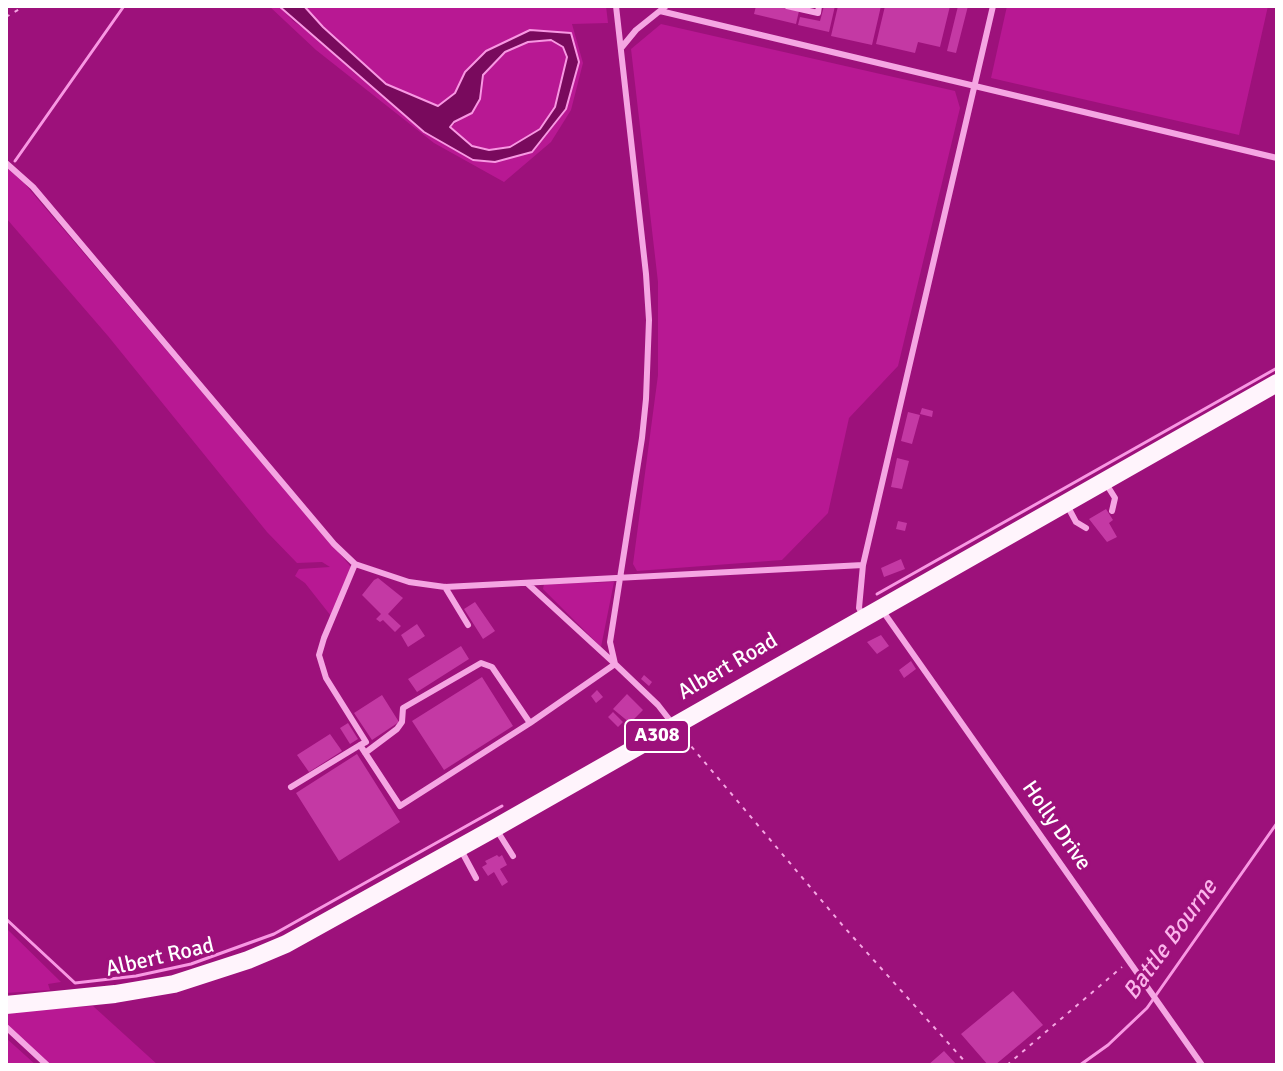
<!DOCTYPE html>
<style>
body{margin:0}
#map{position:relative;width:1283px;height:1071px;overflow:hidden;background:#9d117b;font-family:Signika,sans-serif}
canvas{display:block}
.frame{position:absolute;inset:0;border:8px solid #fff;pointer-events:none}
</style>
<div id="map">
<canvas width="1283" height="1071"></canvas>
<div class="frame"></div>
</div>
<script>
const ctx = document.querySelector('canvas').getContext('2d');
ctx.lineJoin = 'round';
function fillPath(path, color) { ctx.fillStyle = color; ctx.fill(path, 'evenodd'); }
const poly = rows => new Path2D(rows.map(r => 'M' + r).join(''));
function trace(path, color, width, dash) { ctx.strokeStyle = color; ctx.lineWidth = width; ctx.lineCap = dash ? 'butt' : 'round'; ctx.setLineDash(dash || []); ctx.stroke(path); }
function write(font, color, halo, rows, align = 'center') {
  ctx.font = font + ' Signika,sans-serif'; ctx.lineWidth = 6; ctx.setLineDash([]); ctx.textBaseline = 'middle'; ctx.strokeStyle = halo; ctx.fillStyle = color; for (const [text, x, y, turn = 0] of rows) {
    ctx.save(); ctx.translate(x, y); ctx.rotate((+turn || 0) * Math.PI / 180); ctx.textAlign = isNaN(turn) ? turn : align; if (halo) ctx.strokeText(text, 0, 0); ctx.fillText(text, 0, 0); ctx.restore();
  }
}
const green = poly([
 [269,6,279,6,293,21,317,38,354,73,473,160,495,162,532,152,566,109,571,33,530,30,465,72,455,93,438,106,386,84,323,27,304,6,606,6,608,23,572,24,583,63,571,110,551,142,504,182,434,143,316,50],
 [1007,6,1268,6,1239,135,991,78],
 [661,24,955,91,960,108,898,366,849,418,828,513,782,560,637,571,633,564,658,375,658,282,631,49],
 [551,40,563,47,567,57,555,107,540,129,510,147,489,150,472,146,450,127,472,112,480,99,483,75,505,52,528,42],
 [6,167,24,183,351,567,331,616,305,583,295,576,299,569,330,567,322,562,297,563,267,532,108,336,6,218],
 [614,582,601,647,543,589,544,584],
 [6,928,61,982,48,984,50,990,6,993],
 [93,1006,158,1065,50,1065,6,1024,6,1012],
 [6,1038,36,1065,6,1065]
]);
const water = poly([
 [279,6,304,6,323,27,386,84,438,106,455,93,465,72,486,51,530,30,571,33,579,62,566,109,532,152,495,162,473,160,424,132,279,6],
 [551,40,563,47,567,57,555,107,540,129,510,147,489,150,472,146,450,127,454,122,472,113,480,99,483,75,505,52,528,42,551,40]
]);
const stream = poly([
 [15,161,124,6],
 [877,594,1277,368],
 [6,919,75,983,136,976,191,964,274,934,502,806],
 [1080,1065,1108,1045,1147,1008,1277,823]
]);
const building = poly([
 [756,6,778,6,799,11,796,24,754,14],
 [824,6,835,6,829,32,798,25,800,17,820,21],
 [838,6,881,6,872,45,831,36],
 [885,6,950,6,940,47,918,42,915,53,876,44],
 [958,6,968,6,956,53,947,51],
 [922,408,933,411,932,417,920,414],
 [908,412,920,415,912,444,901,441],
 [897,458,909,461,902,489,891,487],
 [1106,509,1113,520,1109,523,1117,537,1107,542,1089,519],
 [898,521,907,523,905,531,896,529],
 [901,559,905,569,884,577,881,568],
 [378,578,403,598,388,614,401,626,395,632,383,620,380,622,376,619,381,614,362,595,374,580],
 [475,602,495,631,483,639,464,609],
 [417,624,425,636,408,647,401,635],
 [881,635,889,646,877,654,867,642],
 [461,646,469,659,417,692,408,679],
 [911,661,916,669,904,678,899,670],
 [644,675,652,682,649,686,641,679],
 [482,677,513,726,444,770,412,721],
 [597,690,603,697,596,703,591,696],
 [627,694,643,710,630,723,613,709],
 [382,695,399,722,372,740,354,713],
 [613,712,623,722,618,727,608,717],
 [348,723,358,739,350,744,340,728],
 [330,734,342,751,309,772,297,755],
 [357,754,400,822,339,861,296,793],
 [497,855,499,857,502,855,507,865,500,869,508,882,502,886,494,872,488,876,482,867,487,864,485,861],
 [1013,991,1043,1025,995,1065,988,1065,961,1034],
 [944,1051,957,1065,928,1065]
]);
const path = poly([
 [6,17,25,6],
 [685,739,844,927,968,1065],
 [1007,1065,1122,967]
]);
const service = poly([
 [787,6,818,13,819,6],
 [660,11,1277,158],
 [622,47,636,30,666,6],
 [6,163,33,187,334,544,355,564,324,638,319,655,326,678,366,742,360,745,400,806,530,723,615,664,658,705,672,723],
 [1105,482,1115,498,1112,511],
 [1068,507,1076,522,1086,528],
 [355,564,409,582,445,587,863,565,993,6],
 [863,565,859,608,863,616],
 [528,584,613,662],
 [445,587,468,625],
 [882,610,1202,1065],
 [615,664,610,642,642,438,646,399,649,320,646,274,616,6],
 [365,753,397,729,402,722,403,708,481,663,492,667,530,723],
 [291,787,360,745],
 [496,829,513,856],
 [461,850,476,878],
 [6,1027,47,1065]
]);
const primary = poly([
 [6,1005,115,994,174,984,248,960,286,944,495,828,1277,383]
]);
const shields = [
 [657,736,64]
];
const shieldNames = [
 ["A308",657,736]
];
const streetNames = [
 ["Albert Road",728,667,-30],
 ["Holly Drive",1056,826,55],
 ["Albert Road",160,958,-13]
];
const waterNames = [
 ["Battle Bourne",1171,940,-54]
];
fillPath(green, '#b81893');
fillPath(water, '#790a5d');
trace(water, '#f898e3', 2);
trace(stream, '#f898e3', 3);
fillPath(building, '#c439a4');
trace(path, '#f5a6e3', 2, [4, 6]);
trace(service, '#f5a6e3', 6);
trace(primary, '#fff4fc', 18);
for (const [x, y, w] of shields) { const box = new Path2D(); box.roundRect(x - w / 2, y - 16, w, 32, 6); ctx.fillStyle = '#9d117b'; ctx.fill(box); trace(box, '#fff', 2); }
write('bold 20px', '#fff', null, shieldNames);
write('22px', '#fff', '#9d117b', streetNames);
write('italic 24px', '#fbb3eb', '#9d117b', waterNames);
</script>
